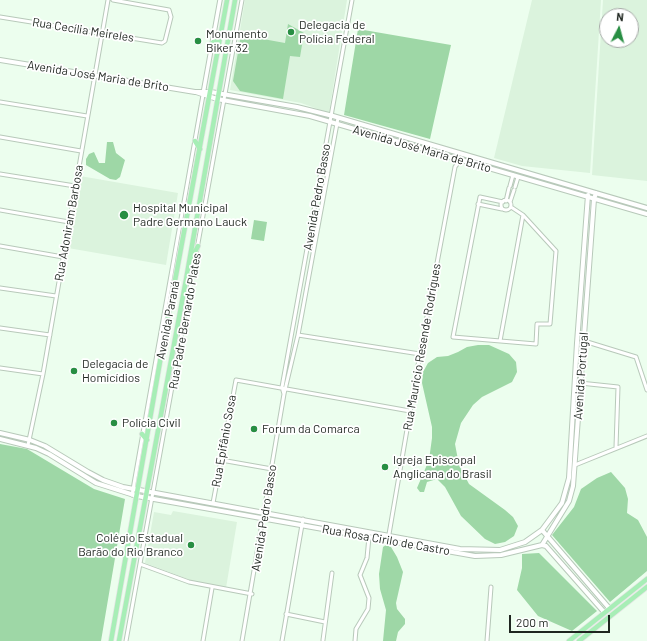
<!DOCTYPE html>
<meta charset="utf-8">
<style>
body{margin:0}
#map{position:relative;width:647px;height:641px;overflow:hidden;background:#ecfeee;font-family:Barlow,sans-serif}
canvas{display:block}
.north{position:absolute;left:599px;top:8px;width:40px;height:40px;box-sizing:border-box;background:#fff;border:1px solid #a5a8a6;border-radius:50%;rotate:6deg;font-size:11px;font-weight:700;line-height:16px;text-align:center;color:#1f2620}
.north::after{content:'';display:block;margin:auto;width:14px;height:18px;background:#288e43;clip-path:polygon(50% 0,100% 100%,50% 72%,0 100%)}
.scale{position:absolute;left:509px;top:615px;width:101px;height:18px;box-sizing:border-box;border:2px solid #1f2620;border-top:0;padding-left:5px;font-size:12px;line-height:14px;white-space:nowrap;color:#1f2620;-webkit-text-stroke:3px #fff;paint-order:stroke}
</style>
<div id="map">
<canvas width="647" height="641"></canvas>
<div class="north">N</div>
<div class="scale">200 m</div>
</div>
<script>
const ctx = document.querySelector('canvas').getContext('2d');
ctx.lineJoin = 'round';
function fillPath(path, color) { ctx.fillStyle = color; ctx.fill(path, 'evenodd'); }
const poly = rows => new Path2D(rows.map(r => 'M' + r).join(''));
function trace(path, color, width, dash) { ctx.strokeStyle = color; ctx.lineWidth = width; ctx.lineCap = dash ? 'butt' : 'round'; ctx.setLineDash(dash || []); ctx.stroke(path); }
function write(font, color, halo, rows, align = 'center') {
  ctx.font = font + ' Barlow,sans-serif'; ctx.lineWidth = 3.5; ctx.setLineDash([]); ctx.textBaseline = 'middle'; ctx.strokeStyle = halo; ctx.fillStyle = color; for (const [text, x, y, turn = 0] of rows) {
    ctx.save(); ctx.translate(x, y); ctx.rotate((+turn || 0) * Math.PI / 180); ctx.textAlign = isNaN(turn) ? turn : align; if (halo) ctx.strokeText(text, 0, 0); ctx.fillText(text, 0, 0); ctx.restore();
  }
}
const built = poly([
 [245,0,347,0,329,113,301,103,230,90],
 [532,0,601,0,590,173,522,166,494,158],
 [603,0,647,0,647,181,592,175],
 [607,16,631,16,631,40,607,40],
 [80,176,178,193,166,265,68,248],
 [173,511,237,522,226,588,193,581,145,563,154,512,171,515]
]);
const green = poly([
 [288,24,304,33,300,57,290,56,283,99,240,91,233,81,241,35,285,43],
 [358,29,451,45,430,139,344,115],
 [107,142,113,142,116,153,125,160,120,177,116,180,110,179,86,165,86,159,89,154,94,152,99,163,105,163],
 [254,220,267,222,264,241,251,239],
 [478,345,489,345,509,354,516,362,517,372,512,382,482,397,473,405,461,423,455,444,459,465,469,484,505,510,513,517,518,526,514,536,505,542,495,544,485,539,461,516,445,487,437,479,427,482,424,492,420,492,417,488,429,460,432,438,432,427,422,383,423,372,428,363,437,357,448,356,458,352,467,347],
 [0,444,27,449,94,489,125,499,101,641,0,641],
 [611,472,625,488,628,499,627,513,638,520,647,537,647,571,610,602,552,535,574,507,581,489,597,478],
 [386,545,391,547,397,557,403,572,396,603,397,609,405,619,405,624,398,632,396,641,383,641,386,610,380,589,379,574,383,547],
 [539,553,597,611,572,631,538,616,517,590,522,568,522,554]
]);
const minor = poly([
 [0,17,162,43,165,41,171,17,169,10,113,0],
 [0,102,87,116],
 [0,137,81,151],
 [0,174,75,186],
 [510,186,513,175],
 [515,187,518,177],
 '501 205a5 5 0 1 1 10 0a5 5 0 1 1-10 0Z',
 [506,201,509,188],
 [503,202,480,197,453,337,536,344,537,324,550,324,556,251,523,215,511,207],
 [510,202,514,190],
 [478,204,502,209],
 [0,210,69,222],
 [0,246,63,257],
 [0,288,56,296],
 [0,328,50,335],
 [298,335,420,354],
 [500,341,523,215],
 [584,341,636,357,647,390],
 [0,368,43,374],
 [580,383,618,387,616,447],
 [284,394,282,387,352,0],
 [28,445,43,374,108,0],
 [221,460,272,469],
 [575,465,647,436],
 [132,495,203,95],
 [213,503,236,380,410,411],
 [388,540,420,354,455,167,460,160],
 [140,564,189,582,252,594],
 [286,614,325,622],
 [323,640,332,573],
 [126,641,242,0],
 [203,641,212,588],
 [242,641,284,394,298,335,338,118],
 [282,641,303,519],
 [355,641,356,629,368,609,369,598,360,575,367,558,369,537],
 [487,641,491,587]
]);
const tertiary = poly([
 [203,94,220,0]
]);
const secondary = poly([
 [0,60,195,92,211,92,297,107,333,116,647,208],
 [196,92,217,99,310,116,647,214],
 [0,433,30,440,45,446,88,472,103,480,123,487,460,549,500,550,525,542,542,530,609,608],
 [0,439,36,448,49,454,96,483,137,496,475,556,501,555,542,545,546,546,604,612],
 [542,530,562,503,569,478,577,343,588,195],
 [542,545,569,501,573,486,594,199,596,193]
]);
const primary = poly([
 [212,43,221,36],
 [195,141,200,149],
 [191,260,198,246],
 [142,434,147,440],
 [111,641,161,356,227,0],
 [119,641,186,280,235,0],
 [569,641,647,579],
 [579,641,647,587]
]);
const markers = [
 [291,32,4,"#288e43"],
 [198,41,4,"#288e43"],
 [124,215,5,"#288e43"],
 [74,371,4,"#288e43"],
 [114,423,4,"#288e43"],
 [254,429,4,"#288e43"],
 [385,467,4,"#288e43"],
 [191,545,4,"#288e43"]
];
const poiNames = [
 ["Delegacia de",299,25],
 ["Polícia Federal",299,39],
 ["Monumento",206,34],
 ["Biker 32",206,48],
 ["Hospital Municipal",133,208],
 ["Padre Germano Lauck",133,222],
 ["Delegacia de",82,364],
 ["Homicídios",82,378],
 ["Polícia Civil",122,423],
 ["Forum da Comarca",262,429],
 ["Igreja Episcopal",393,460],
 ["Anglicana do Brasil",393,474],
 ["Colégio Estadual",183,538,"right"],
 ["Barão do Rio Branco",183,552,"right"]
];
const streetNames = [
 ["Rua Cecília Meireles",83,30,9],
 ["Avenida José Maria de Brito",98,76,9],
 ["Avenida José Maria de Brito",422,149,16],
 ["Avenida Pedro Basso",317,197,-80],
 ["Rua Adoniram Barbosa",69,223,-80],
 ["Avenida Paraná",168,320,-79],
 ["Rua Padre Bernardo Plates",185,321,-80],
 ["Rua Mauricio Resende Rodrigues",422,347,-80],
 ["Avenida Portugal",581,376,-86],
 ["Rua Epifânio Sosa",224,441,-80],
 ["Avenida Pedro Basso",264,518,-81],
 ["Rua Rosa Cirilo de Castro",386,540,10]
];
fillPath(built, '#dbf3dd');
fillPath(green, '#9ed7a6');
trace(minor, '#b8c9ba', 5);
trace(tertiary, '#b8c9ba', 5.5);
trace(secondary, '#b8c9ba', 6);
trace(primary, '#e4e5e4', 6);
trace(minor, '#fff', 3);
trace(tertiary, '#fff', 3.5);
trace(secondary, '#fff', 4);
trace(primary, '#a7eeb6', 4.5);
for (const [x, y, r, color] of markers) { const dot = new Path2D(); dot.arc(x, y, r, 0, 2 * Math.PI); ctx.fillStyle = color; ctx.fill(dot); trace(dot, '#fff', 1.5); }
write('12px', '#1f2620', '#fff', poiNames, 'left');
write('12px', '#1f2620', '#fff', streetNames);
</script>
